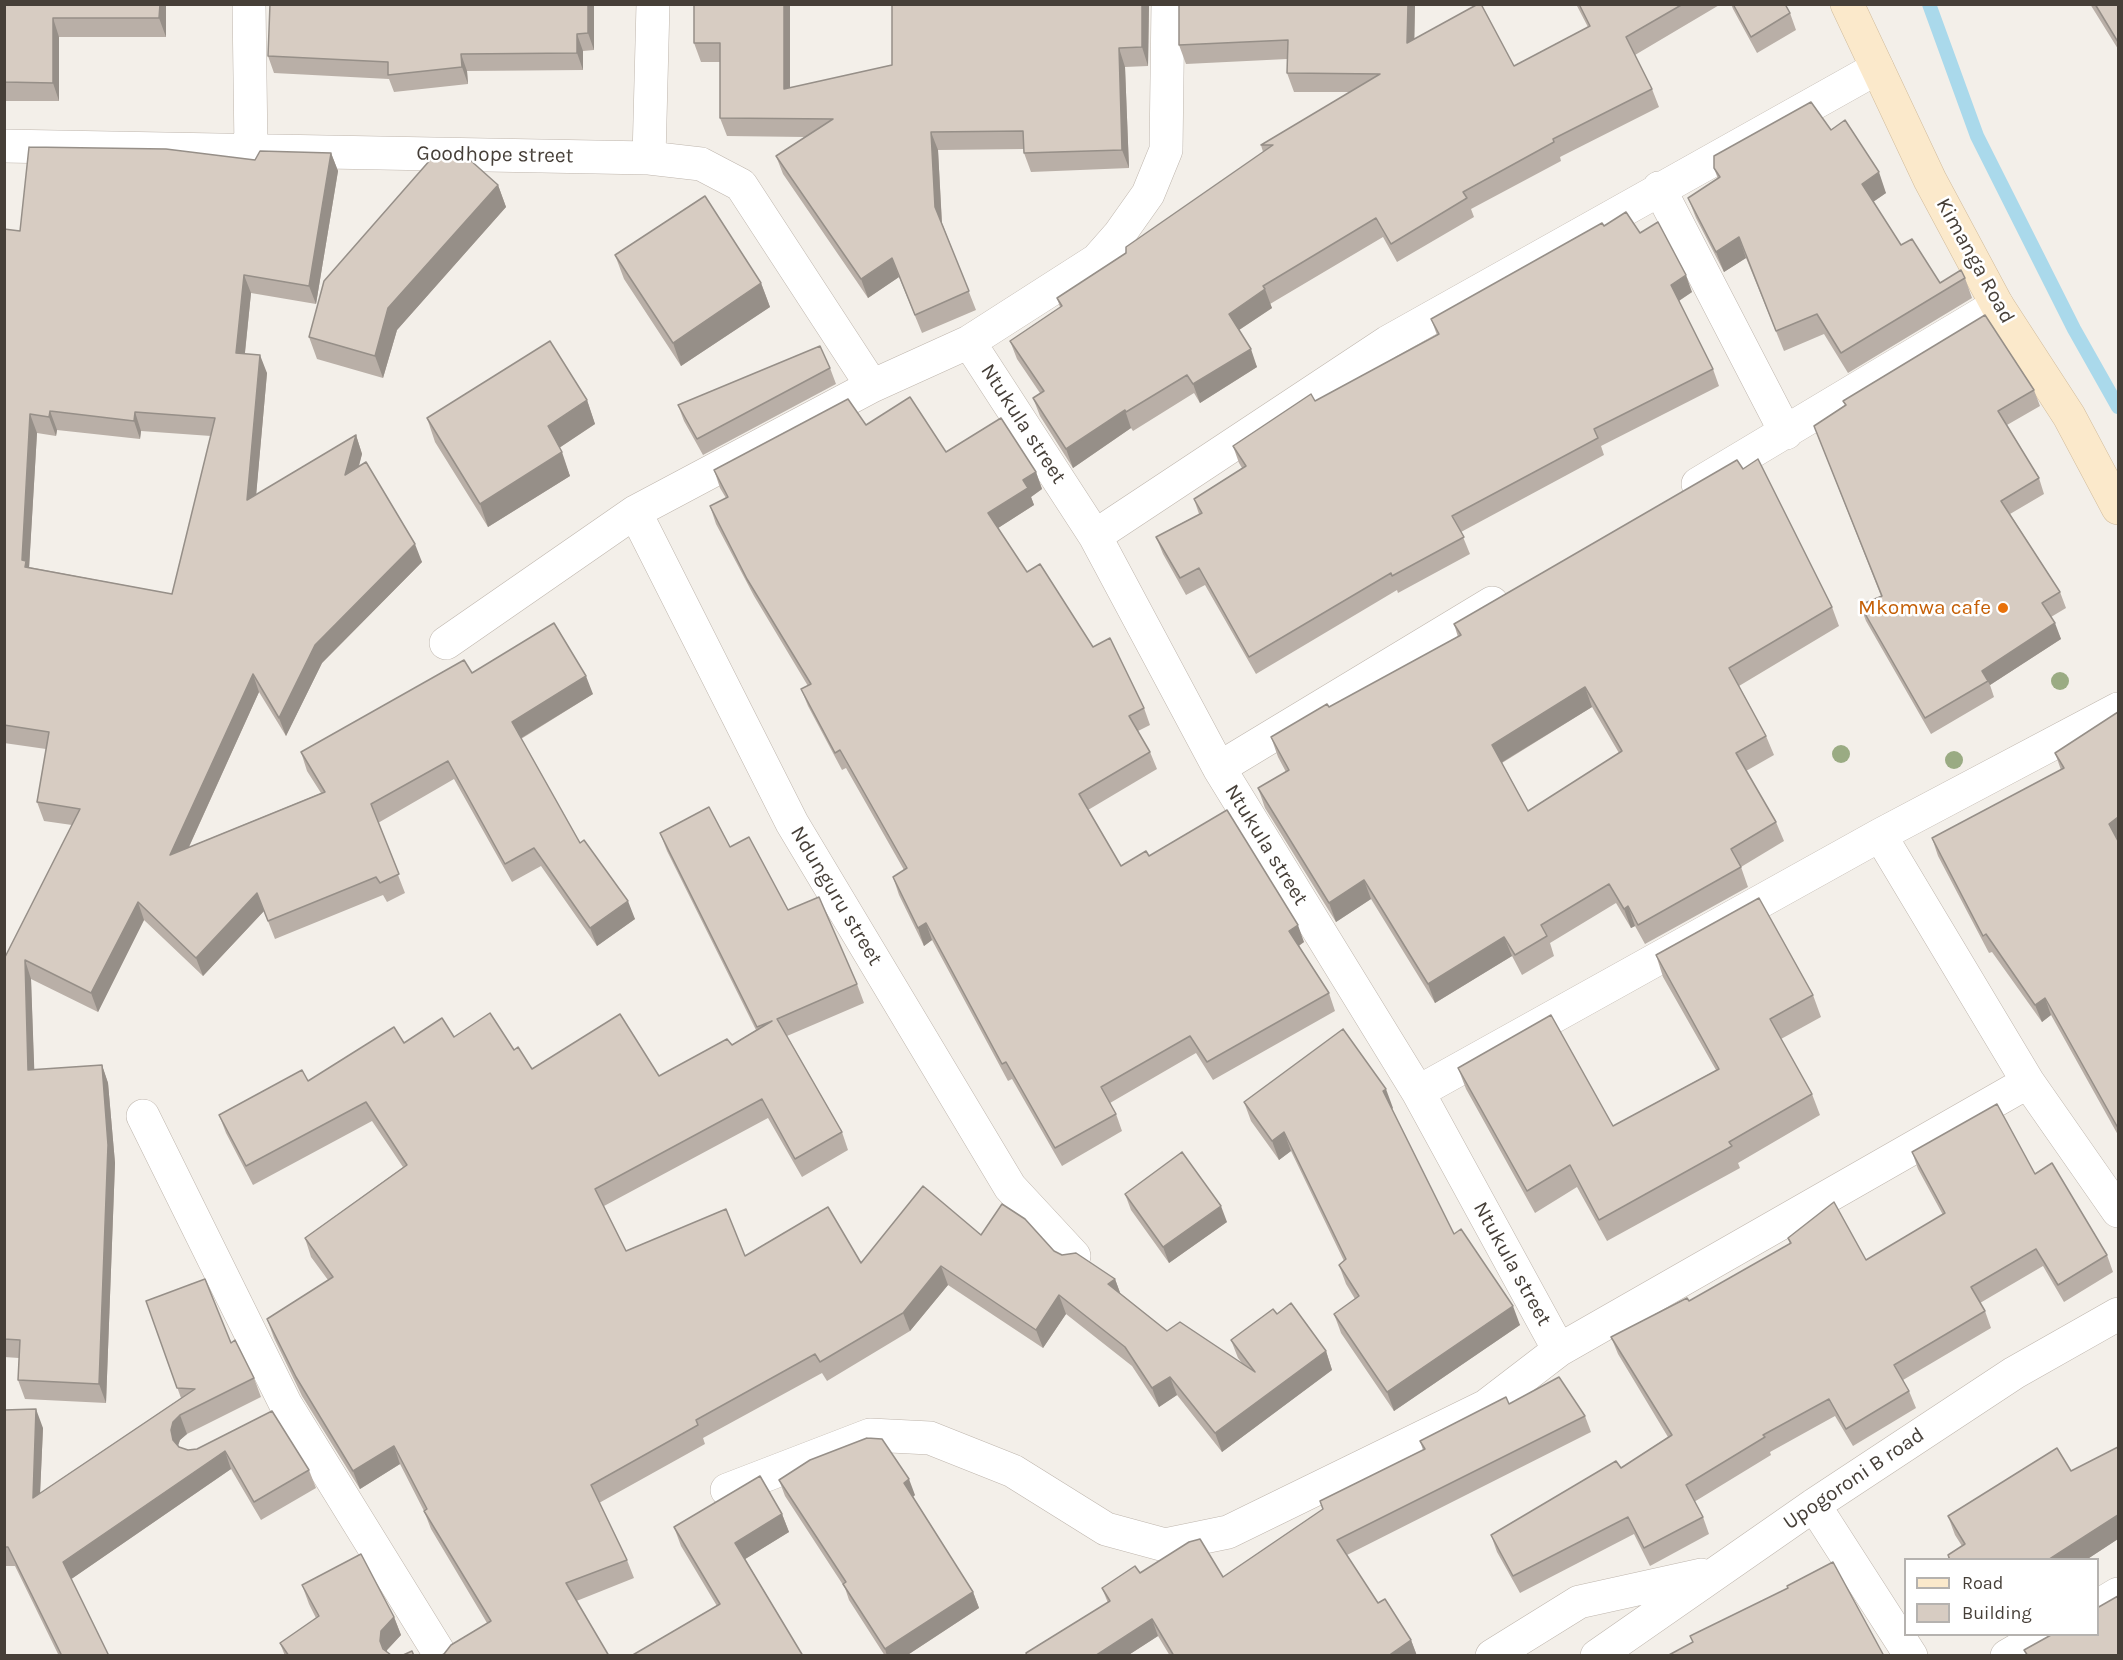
<!DOCTYPE html>
<style>
body{margin:0}
#map{position:relative;width:2123px;height:1660px;overflow:hidden;background:#f3efe9;font-family:Karla,sans-serif}
canvas{display:block}
.frame{position:absolute;inset:0;border:6px solid #463f38;pointer-events:none}
.legend{position:absolute;left:1904px;top:1558px;width:195px;height:78px;box-sizing:border-box;background:#fff;border:2px solid #b5b2af;margin:0;padding:8px 10px;list-style:none;font-size:18px;color:#463f38}
.legend li{display:flex;align-items:center;gap:12px;height:30px}
.legend b{width:30px;border:2px solid #b5b2af}
</style>
<div id="map">
<canvas width="2123" height="1660"></canvas>
<div class="frame"></div>
<ul class="legend">
<li><b style="height:8px;background:#fbe9cb"></b>Road</li>
<li><b style="height:16px;background:#d7ccc2"></b>Building</li>
</ul>
</div>
<script>
const ctx = document.querySelector('canvas').getContext('2d');
ctx.lineJoin = 'round';
const poly = rows => new Path2D(rows.map(r => 'M' + r).join(''));
function trace(path, color, width, dash) { ctx.strokeStyle = color; ctx.lineWidth = width; ctx.lineCap = dash ? 'butt' : 'round'; ctx.setLineDash(dash || []); ctx.stroke(path); }
function fillPath(path, color) { ctx.fillStyle = color; ctx.fill(path, 'evenodd'); }
function write(font, color, halo, rows, align = 'center') {
  ctx.font = font + ' Karla,sans-serif'; ctx.lineWidth = 5; ctx.setLineDash([]); ctx.textBaseline = 'middle'; ctx.strokeStyle = halo; ctx.fillStyle = color; for (const [text, x, y, turn = 0] of rows) {
    ctx.save(); ctx.translate(x, y); ctx.rotate((+turn || 0) * Math.PI / 180); ctx.textAlign = isNaN(turn) ? turn : align; if (halo) ctx.strokeText(text, 0, 0); ctx.fillText(text, 0, 0); ctx.restore();
  }
}
const stream = poly([
 [1929,4,1977,136,2074,329,2118,407]
]);
const street = poly([
 [249,4,251,150],
 [4,146,649,158,701,164,741,185,872,386],
 [649,158,653,4],
 [1659,188,1786,433],
 [969,342,1095,536,1219,768,1418,1092,1559,1350],
 [1698,484,1997,305],
 [635,512,792,823,1010,1187,1074,1256],
 [1095,536,1388,342,1877,68],
 [446,643,635,512,872,386,969,342,1097,260,1119,235,1148,194,1166,150,1168,4],
 [1219,768,1492,603],
 [1880,835,2028,1082,2118,1211],
 [1418,1092,1880,835,2118,709],
 [143,1116,286,1405,441,1656],
 [727,1490,870,1435,930,1438,1013,1471,1106,1529,1165,1545,1228,1532,1486,1406,1559,1350,2028,1082],
 [1814,1505,1911,1656],
 [2098,1606,2118,1594],
 [1492,1656,1579,1602,1701,1575],
 [1597,1656,1814,1505,2014,1373,2118,1314],
 [2007,1656,2045,1634]
]);
const secondary = poly([
 [1847,4,1930,180,1997,305,2069,416,2118,508]
]);
const trees = [
 [2060,681],
 [1841,754],
 [1954,760]
];
const wall = poly([
 [4,4,166,4,166,37,59,37,59,101,4,101],
 [588,4,593,4,594,6,594,50,583,51,583,70,467,71,468,84,394,92,389,79,274,73,268,56],
 [790,4,790,88,892,65,1149,4,1148,66,1125,67,1129,168,1031,172,1024,153,1024,149,938,150,942,223,976,310,922,333,899,277,868,298,783,174,776,156,805,137,727,136,720,118,720,62,701,62,694,43],
 [1179,4,1415,4,1414,39,1514,66,1588,27,1576,4,1721,4,1635,55,1652,89,1659,107,1560,157,1561,161,1471,209,1474,217,1397,262,1383,237,1270,304,1272,308,1239,330,1257,367,1200,403,1194,393,1133,431,1131,428,1073,468,1040,416,1033,398,1040,393,1017,359,1010,341,1060,307,1057,298,1126,253,1263,152,1261,145,1350,92,1294,92,1287,73,1287,59,1186,64,1179,45],
 [1731,4,1785,4,1790,13,1796,30,1757,53,1733,9],
 [2090,4,2118,4,2118,49],
 [1831,130,1886,193,1873,202,1901,245,1940,283,1965,278,1972,298,1848,373,1824,334,1784,351,1746,258,1724,272,1696,218,1688,198,1718,179,1714,168],
 [331,153,338,171,316,304,251,293,245,353,267,373,256,495,356,435,362,454,359,466,422,562,322,663,286,736,259,692,189,847,321,793,307,771,301,752,472,673,593,694,521,739,580,843,635,919,597,946,541,866,512,882,454,779,378,823,405,893,387,902,383,895,275,939,264,911,203,976,144,920,98,1012,31,979,34,1070,102,1065,108,1083,115,1163,106,1403,25,1399,18,1380,19,1358,4,1357,4,959,72,825,44,821,37,802,46,749,4,743,4,229,20,231,255,160],
 [57,430,140,439,141,431,211,436,172,594,29,567,37,433,56,436],
 [498,185,506,207,397,330,383,378,317,359,309,337],
 [1604,226,1640,233,1692,292,1679,301,1713,369,1719,386,1601,446,1604,455,1461,532,1470,554,1398,593,1397,590,1256,674,1205,585,1186,595,1163,554,1156,537,1199,514,1194,499,1242,468,1239,463,1233,446,1315,401,1437,335,1431,319],
 [615,255,761,283,770,307,681,366,624,279],
 [830,368,836,384,703,455,684,421,678,405],
 [2034,390,2040,406,2007,425,2039,478,2044,494,2010,514,2060,592,2066,608,2051,617,2061,639,1990,685,1994,697,1931,734,1866,621,1860,605,1881,596,1814,426,1845,405,1843,401],
 [587,400,595,424,559,448,570,476,488,527,435,442,427,418],
 [866,425,946,452,1036,472,1042,489,1031,497,1034,505,998,528,1027,572,1093,647,1144,708,1150,725,1138,731,1150,752,1157,769,1088,810,1121,866,1149,856,1304,942,1299,946,1329,993,1335,1011,1213,1080,1196,1053,1110,1103,1116,1114,1122,1131,1062,1166,1012,1079,1008,1081,932,940,924,946,899,895,893,877,904,870,846,768,842,770,808,706,801,689,808,686,754,596,716,524,710,506,726,498,720,488,714,470],
 [1832,607,1839,626,1739,686,1766,736,1774,755,1746,771,1776,822,1784,841,1741,867,1748,887,1645,944,1635,926,1631,928,1616,903,1550,943,1554,956,1522,975,1512,956,1435,1003,1371,899,1336,922,1265,808,1258,788,1286,772,1278,757,1271,737,1329,707,1458,637,1454,624],
 [1592,707,1619,753,1528,811,1502,763],
 [2118,712,2118,839,2117,839,2118,841,2118,1135,2051,1015,2042,1022,1992,952,1989,953,1938,856,1932,838,2061,770,2055,753],
 [660,833,730,847,857,984,864,1003,787,1036,842,1132,848,1150,802,1177,768,1118,604,1206,626,1251,861,1263,981,1235,1054,1251,1062,1255,1115,1279,1120,1293,1167,1331,1242,1363,1238,1358,1231,1340,1277,1314,1326,1351,1332,1370,1222,1452,1177,1395,1159,1407,1132,1366,1066,1314,1043,1348,948,1285,910,1331,827,1381,822,1373,703,1438,705,1444,599,1503,627,1560,634,1578,444,1654,487,1623,431,1529,424,1511,400,1464,360,1489,302,1396,274,1338,267,1319,328,1280,311,1257,305,1238,403,1167,372,1121,253,1185,226,1133,219,1115,308,1081,404,1043,454,1037,514,1050,532,1069,659,1076,732,1045,756,1030,667,851],
 [1656,955,1813,995,1821,1017,1781,1039,1812,1094,1820,1115,1738,1163,1740,1168,1607,1241,1577,1187,1535,1213,1466,1089,1458,1068,1613,1126,1716,1070,1663,977],
 [1244,1102,1393,1108,1392,1109,1454,1234,1520,1325,1394,1411,1341,1333,1334,1314,1355,1299,1346,1284,1339,1265,1344,1261,1291,1151,1279,1160,1251,1121],
 [1912,1152,2035,1174,2107,1255,2113,1272,2064,1302,2043,1266,1980,1303,1985,1311,1991,1328,1903,1380,1909,1391,1916,1408,1853,1446,1835,1416,1770,1452,1771,1455,1694,1502,1703,1517,1709,1534,1650,1566,1634,1534,1520,1593,1497,1552,1491,1535,1621,1468,1668,1437,1618,1354,1611,1337,1689,1301,1790,1244,1788,1238,1866,1260,1943,1215,1918,1169],
 [1125,1194,1227,1222,1169,1263,1131,1210],
 [146,1301,231,1343,254,1378,261,1397,187,1434,180,1440,178,1446,179,1447,188,1450,197,1449,272,1411,309,1470,316,1488,261,1520,231,1469,71,1579,109,1656,59,1656,15,1566,4,1566,4,1410,43,1428,40,1493,181,1398],
 [1509,1404,1585,1416,1591,1432,1347,1555,1378,1603,1411,1640,1417,1656,1170,1656,1158,1636,1127,1656,1027,1656,1026,1653,1108,1603,1102,1588,1140,1573,1223,1577,1323,1509,1320,1501,1423,1450,1420,1441],
 [2071,1471,2118,1539,2086,1560,1949,1560,1948,1555,1962,1546,1955,1535,1948,1516],
 [779,1480,915,1495,913,1497,973,1592,979,1608,906,1656,885,1656,849,1600,845,1588,785,1496],
 [782,1514,789,1532,745,1559,803,1656,717,1606,681,1546,674,1527],
 [302,1585,394,1617,401,1635,387,1650,387,1652,391,1655,397,1656,285,1656,280,1643,316,1618,309,1604]
]);
const shadedWall = poly([
 [160,4,166,4,166,37,159,18],
 [588,4,593,4,594,6,594,50,588,33],
 [784,4,790,4,790,108,784,89],
 [1142,4,1149,4,1148,66,1142,47],
 [1408,4,1415,4,1414,61,1407,43],
 [53,18,59,37,59,101,53,83],
 [577,34,583,51,583,70,577,53],
 [1119,48,1125,67,1129,168,1122,150],
 [461,54,467,71,468,84,462,67],
 [931,132,938,150,942,226,935,207],
 [331,153,338,171,316,304,309,286],
 [1879,172,1886,193,1870,204,1862,184],
 [498,185,506,207,397,330,383,378,375,356,388,308],
 [1739,237,1746,258,1724,272,1716,252],
 [892,258,899,277,868,298,861,279],
 [244,275,251,293,243,371,236,353],
 [1686,275,1692,292,1677,302,1671,285],
 [761,283,770,307,681,366,673,343],
 [1265,289,1272,308,1236,332,1229,314],
 [1251,349,1257,367,1200,403,1193,384],
 [260,355,267,373,254,519,247,500],
 [587,400,595,424,556,450,548,426],
 [1125,410,1131,428,1073,468,1066,449],
 [50,411,57,430,56,436,49,417],
 [135,412,141,431,140,439,134,421],
 [30,414,37,433,29,569,33,579,22,560],
 [356,435,362,454,351,494,345,475],
 [562,452,570,476,488,527,480,504],
 [1036,472,1042,489,1031,497,1034,505,995,530,988,513,1023,480],
 [415,544,422,562,322,663,286,736,279,718,315,645],
 [2055,623,2061,639,1990,685,1982,671],
 [253,674,259,692,177,873,170,855],
 [586,676,593,694,518,740,512,722],
 [1585,687,1592,707,1499,764,1492,745],
 [2118,817,2118,839,2115,841,2109,824],
 [1364,880,1371,899,1336,922,1329,903],
 [257,893,264,911,203,976,196,958],
 [628,901,635,919,597,946,590,928],
 [138,902,144,920,98,1012,91,993],
 [1628,906,1635,926,1631,928,1624,909],
 [926,923,932,940,924,946,918,928],
 [1298,925,1304,942,1295,948,1289,931],
 [1504,937,1512,956,1435,1003,1428,984],
 [25,960,31,979,35,1089,28,1070],
 [2045,998,2051,1015,2042,1022,2035,1005],
 [102,1065,108,1083,115,1163,106,1403,99,1384],
 [1386,1089,1393,1108,1390,1110,1383,1091],
 [1284,1132,1291,1151,1279,1160,1272,1141],
 [1221,1206,1227,1222,1169,1263,1163,1247],
 [941,1266,948,1285,910,1331,903,1313],
 [1115,1279,1122,1298,1108,1284],
 [1059,1295,1066,1314,1043,1348,1036,1330],
 [1513,1306,1520,1325,1394,1411,1387,1392],
 [1326,1351,1332,1370,1222,1452,1215,1433],
 [1170,1377,1177,1395,1159,1407,1152,1388],
 [36,1409,43,1428,39,1517,33,1498],
 [180,1415,187,1434,180,1440,177,1448,173,1440,171,1430,173,1422],
 [394,1446,400,1464,360,1489,353,1471],
 [225,1451,231,1469,70,1580,63,1562],
 [909,1479,915,1495,910,1499,904,1483],
 [782,1514,789,1532,742,1561,735,1543],
 [2118,1515,2118,1539,2086,1560,2048,1560],
 [973,1592,979,1608,906,1656,887,1656,885,1649],
 [394,1617,401,1635,387,1650,387,1656,380,1641,381,1631],
 [1152,1619,1158,1636,1127,1656,1095,1656],
 [1411,1640,1417,1656,1388,1656]
]);
const building = poly([
 [4,4,160,4,159,18,53,18,53,83,4,82,4,4],
 [270,4,588,4,588,33,577,34,577,53,461,54,462,67,388,75,388,62,268,56,270,4],
 [694,4,784,4,784,89,892,65,892,4,1142,4,1142,47,1119,48,1122,150,1024,153,1023,131,931,132,935,207,969,291,915,315,892,258,861,279,776,156,833,119,720,118,720,43,694,43,694,4],
 [1179,4,1408,4,1407,43,1478,4,1481,4,1514,66,1590,26,1579,4,1683,4,1626,37,1652,89,1553,139,1554,142,1463,192,1467,198,1391,244,1376,218,1263,286,1265,289,1229,314,1251,349,1193,384,1187,375,1126,412,1125,410,1066,449,1033,398,1044,391,1010,341,1062,306,1057,298,1126,253,1126,247,1273,145,1261,145,1380,74,1287,73,1288,40,1179,45,1179,4],
 [1733,4,1785,4,1790,13,1751,37,1733,4],
 [2095,4,2118,4,2118,42,2095,4],
 [1811,102,1831,130,1845,120,1879,172,1862,184,1901,245,1912,239,1940,283,1961,270,1965,278,1841,353,1817,314,1776,331,1739,237,1716,252,1688,198,1720,177,1714,168,1714,156,1811,102],
 [29,147,166,149,255,160,260,151,331,153,309,286,244,275,236,353,260,355,247,500,356,435,345,475,366,462,415,544,315,645,279,718,253,674,170,855,325,792,301,752,464,660,472,673,554,623,586,676,512,722,580,843,584,840,628,901,590,928,534,848,505,864,448,761,371,804,399,874,380,883,376,877,268,921,257,893,196,958,138,902,91,993,25,960,28,1070,102,1065,108,1145,99,1384,18,1380,20,1340,4,1339,4,959,80,809,37,802,49,732,4,725,4,229,20,231,29,147],
 [50,411,134,421,135,412,215,418,172,594,25,567,26,561,22,560,30,414,49,417,50,411],
 [438,151,460,151,498,185,388,308,375,356,309,337,324,281,438,151],
 [705,196,761,283,673,343,615,255,705,196],
 [1626,212,1640,233,1658,222,1686,275,1671,285,1713,369,1594,429,1598,438,1452,516,1464,537,1392,576,1391,573,1249,657,1199,568,1180,578,1156,537,1202,513,1194,499,1246,466,1233,446,1311,394,1315,401,1439,334,1431,319,1602,223,1604,226,1626,212],
 [1985,315,2034,390,1998,411,2039,478,2001,501,2060,592,2042,603,2055,623,1982,671,1988,681,1925,718,1860,605,1882,596,1814,426,1846,405,1843,401,1985,315],
 [550,341,587,400,548,426,562,452,480,504,427,418,550,341],
 [820,346,830,368,697,439,678,405,820,346],
 [910,397,946,452,1001,418,1036,472,1023,480,1028,488,988,513,1027,572,1040,564,1093,647,1110,638,1144,708,1129,716,1150,752,1079,794,1121,866,1146,851,1149,856,1227,810,1298,925,1289,931,1329,993,1207,1062,1190,1036,1101,1087,1116,1114,1055,1148,1006,1062,1002,1064,926,923,918,928,893,877,907,868,840,750,835,753,801,689,811,684,747,579,710,506,728,497,714,470,848,399,866,425,910,397],
 [1758,459,1832,607,1729,668,1766,736,1736,753,1776,822,1731,849,1741,867,1638,925,1628,906,1624,909,1609,884,1541,925,1547,936,1515,955,1504,937,1428,984,1364,880,1329,903,1258,788,1289,770,1271,737,1327,704,1329,707,1461,635,1454,624,1737,460,1743,469,1758,459],
 [1585,687,1622,751,1528,811,1492,745,1585,687],
 [2118,712,2118,817,2109,824,2118,841,2118,1128,2045,998,2035,1005,1986,934,1983,936,1932,838,2064,768,2055,753,2118,712],
 [709,807,730,847,749,837,788,910,819,897,857,984,777,1019,842,1132,795,1159,762,1099,595,1189,626,1251,726,1209,745,1256,828,1207,861,1263,923,1186,981,1235,1002,1204,1025,1219,1054,1251,1062,1255,1076,1253,1115,1279,1108,1284,1167,1331,1180,1322,1255,1372,1231,1340,1273,1309,1277,1314,1291,1303,1326,1351,1215,1433,1170,1377,1152,1388,1125,1347,1059,1295,1036,1330,941,1266,903,1313,820,1362,815,1354,696,1420,698,1425,591,1485,627,1560,566,1583,609,1656,440,1656,444,1654,451,1645,491,1621,424,1511,427,1509,394,1446,353,1471,296,1377,267,1319,333,1277,305,1238,407,1165,366,1102,246,1166,219,1115,302,1070,308,1081,394,1027,404,1043,442,1018,454,1037,490,1013,514,1050,518,1047,532,1069,620,1014,659,1076,727,1039,732,1045,772,1021,757,1027,660,833,709,807],
 [1759,898,1813,995,1770,1019,1812,1094,1729,1142,1732,1146,1599,1220,1570,1165,1527,1191,1458,1068,1551,1015,1613,1126,1719,1069,1656,955,1759,898],
 [1343,1029,1386,1089,1383,1091,1454,1234,1461,1229,1513,1306,1387,1392,1334,1314,1359,1296,1339,1265,1346,1259,1284,1132,1272,1141,1244,1102,1343,1029],
 [1997,1104,2035,1174,2052,1163,2107,1255,2058,1285,2036,1249,1971,1287,1985,1311,1894,1365,1909,1391,1846,1429,1829,1399,1763,1435,1765,1437,1686,1485,1703,1517,1644,1548,1628,1517,1513,1576,1491,1535,1616,1461,1621,1468,1672,1435,1611,1337,1687,1298,1689,1301,1791,1243,1788,1238,1834,1202,1866,1260,1945,1213,1912,1152,1997,1104],
 [1182,1152,1221,1206,1163,1247,1125,1194,1182,1152],
 [205,1279,231,1343,235,1340,254,1378,180,1415,173,1422,171,1430,173,1440,179,1447,188,1450,197,1449,272,1411,309,1470,254,1502,225,1451,63,1562,109,1656,62,1656,8,1547,4,1547,4,1410,36,1409,33,1498,195,1389,177,1388,146,1301,205,1279],
 [1559,1377,1585,1416,1337,1540,1378,1603,1385,1599,1411,1640,1388,1656,1174,1656,1152,1619,1095,1656,1027,1656,1026,1653,1110,1601,1102,1588,1135,1566,1140,1573,1189,1542,1200,1539,1223,1577,1323,1509,1320,1501,1425,1449,1420,1441,1506,1397,1509,1404,1559,1377],
 [867,1438,882,1439,909,1479,904,1483,973,1592,885,1649,843,1584,846,1582,779,1480,810,1460,867,1438],
 [2118,1447,2118,1515,2048,1560,1950,1560,1948,1555,1965,1544,1948,1516,2057,1448,2071,1471,2118,1447],
 [760,1476,782,1514,735,1543,803,1656,631,1656,720,1604,674,1527,760,1476],
 [361,1554,394,1617,381,1631,380,1641,383,1649,391,1655,397,1656,289,1656,280,1643,319,1616,302,1585,361,1554],
 [1833,1562,1884,1656,1667,1656,1693,1642,1690,1636,1788,1588,1787,1586,1833,1562],
 [2118,1596,2118,1656,2028,1656,2024,1650,2051,1635,2097,1635,2097,1608,2118,1596],
 [412,1651,414,1656,401,1656,412,1651]
]);
const markers = [
 [2003,608,6,"#e8710a"]
];
const streetNames = [
 ["Goodhope street",495,155,1],
 ["Kimanga Road",1975,261,61],
 ["Ntukula street",1023,424,57],
 ["Ntukula street",1266,845,58],
 ["Ndunguru street",836,896,59],
 ["Ntukula street",1512,1264,61],
 ["Upogoroni B road",1854,1479,-34]
];
const foodNames = [
 ["Mkomwa cafe",1991,608]
];
trace(stream, '#aad9eb', 14);
trace(street, '#beb5ac', 34);
trace(secondary, '#d0bb9b', 34);
trace(street, '#fff', 33);
trace(secondary, '#fbe9cb', 33);
ctx.fillStyle = '#9aab83';
for (const [x, y] of trees) { ctx.beginPath(); ctx.arc(x, y, 9, 0, 2 * Math.PI); ctx.fill(); }
fillPath(wall, '#b9afa7');
fillPath(shadedWall, '#968f88');
fillPath(building, '#d7ccc2');
trace(building, '#968f88', 1.5);
for (const [x, y, r, color] of markers) { const dot = new Path2D(); dot.arc(x, y, r, 0, 2 * Math.PI); ctx.fillStyle = color; ctx.fill(dot); trace(dot, '#fff', 2); }
write('21px', '#463f38', '#fff', streetNames);
write('21px', '#c56008', '#fff', foodNames, 'right');
</script>
